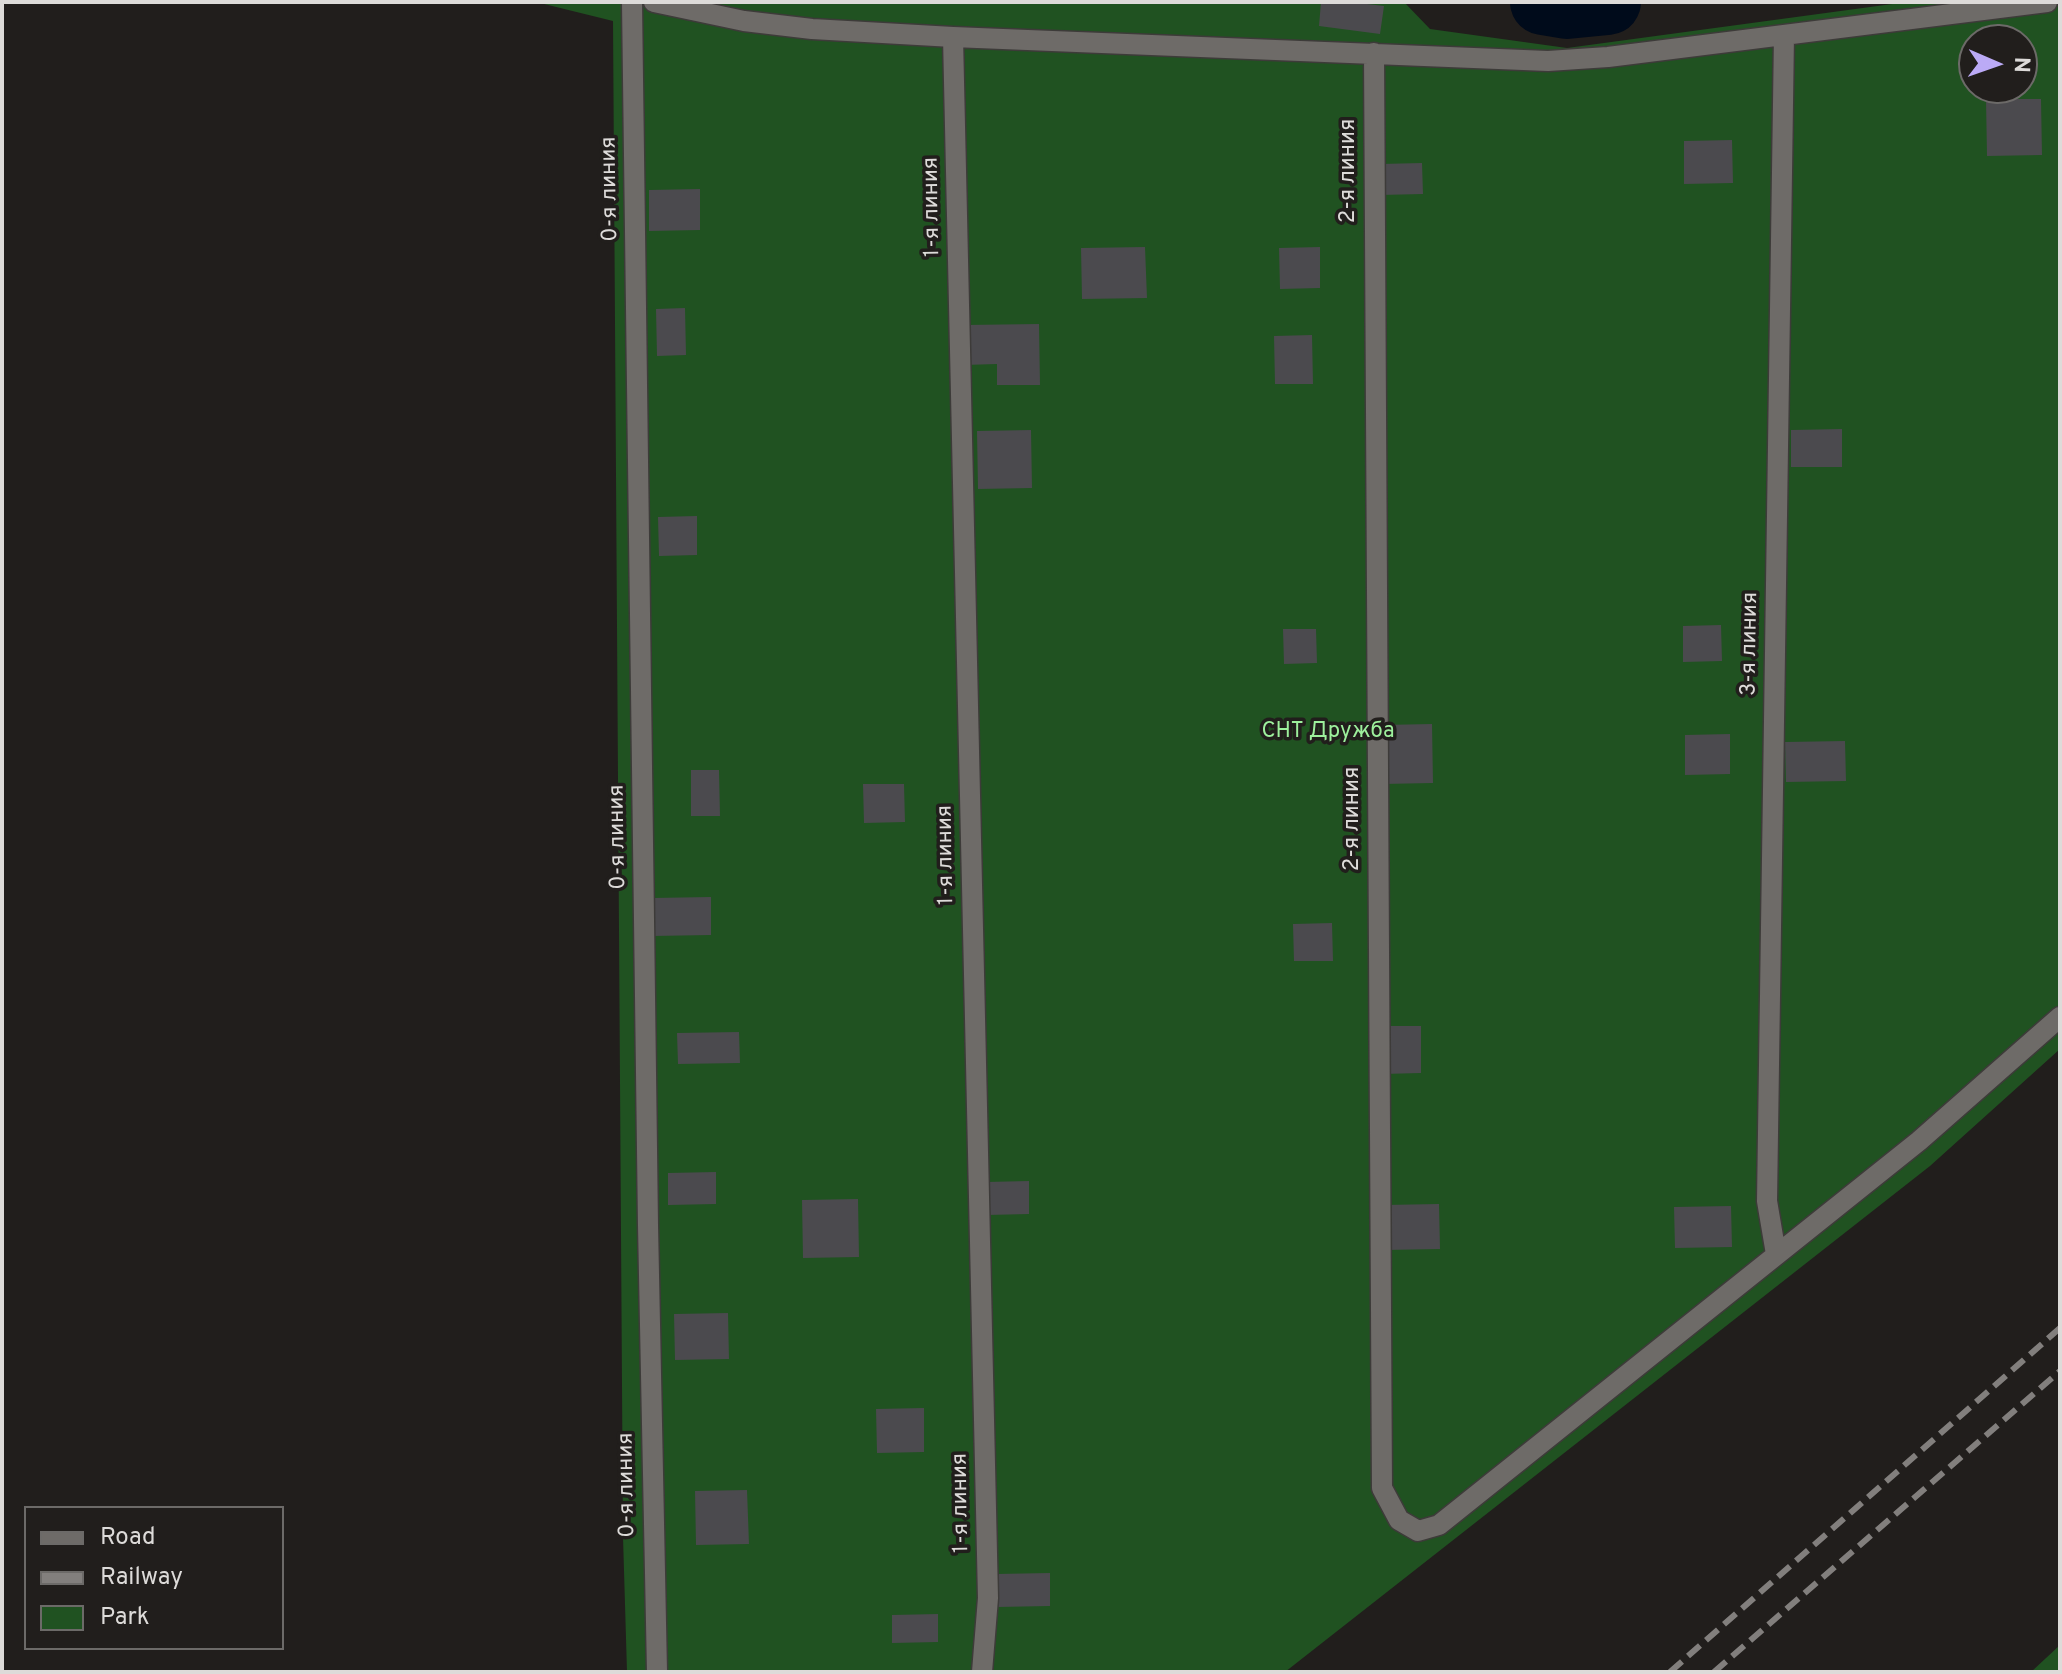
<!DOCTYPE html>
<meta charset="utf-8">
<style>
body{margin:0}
#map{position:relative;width:2062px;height:1674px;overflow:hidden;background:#211e1c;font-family:Overpass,sans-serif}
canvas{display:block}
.frame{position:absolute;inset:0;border:4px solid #dddbd9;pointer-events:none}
.legend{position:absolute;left:24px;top:1506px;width:260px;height:144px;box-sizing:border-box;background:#211e1c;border:2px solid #6c6a68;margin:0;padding:10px 14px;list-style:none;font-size:24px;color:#dddbd9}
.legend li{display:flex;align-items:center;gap:16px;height:40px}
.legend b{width:40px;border:2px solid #6c6a68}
.north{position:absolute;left:1958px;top:24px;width:80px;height:80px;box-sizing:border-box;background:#211e1c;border:2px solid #6c6a68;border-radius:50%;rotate:92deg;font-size:22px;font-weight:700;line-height:32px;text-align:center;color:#dddbd9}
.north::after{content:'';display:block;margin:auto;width:28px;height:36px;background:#bbaaf6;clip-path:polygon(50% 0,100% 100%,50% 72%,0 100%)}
</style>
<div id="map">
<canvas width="2062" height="1674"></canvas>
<div class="frame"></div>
<ul class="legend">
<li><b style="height:10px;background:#6e6b68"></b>Road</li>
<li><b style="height:10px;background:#827f7d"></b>Railway</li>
<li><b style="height:22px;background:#205221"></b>Park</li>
</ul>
<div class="north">N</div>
</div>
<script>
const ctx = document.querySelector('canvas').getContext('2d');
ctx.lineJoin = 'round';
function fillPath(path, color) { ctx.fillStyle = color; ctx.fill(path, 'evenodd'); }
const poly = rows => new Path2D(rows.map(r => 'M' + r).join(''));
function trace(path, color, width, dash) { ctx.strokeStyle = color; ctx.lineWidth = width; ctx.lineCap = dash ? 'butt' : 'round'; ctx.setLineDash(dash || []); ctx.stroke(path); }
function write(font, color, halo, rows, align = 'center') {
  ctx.font = font + ' Overpass,sans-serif'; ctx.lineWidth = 7; ctx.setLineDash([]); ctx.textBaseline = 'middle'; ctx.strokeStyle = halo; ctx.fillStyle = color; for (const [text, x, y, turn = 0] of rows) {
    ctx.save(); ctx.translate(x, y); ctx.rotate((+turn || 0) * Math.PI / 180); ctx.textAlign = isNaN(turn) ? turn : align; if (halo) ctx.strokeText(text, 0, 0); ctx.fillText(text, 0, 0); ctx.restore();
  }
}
const green = poly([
 [536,2,1404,2,1430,29,1567,48,1907,2,2060,2,2060,1049,1930,1166,1285,1672,627,1672,623,1537,613,21],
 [1974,40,2022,40,2022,88,1974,88],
 [2060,1645,2060,1672,2031,1672]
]);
const river = poly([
 [1543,2,1567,6,1608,2]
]);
const building = poly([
 [1321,2,1350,2,1384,6,1380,34,1319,26],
 [1986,99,2041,99,2042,155,1987,156],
 [1732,140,1733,183,1684,184,1684,141],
 [1422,163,1423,194,1380,195,1380,164],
 [700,189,700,230,649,231,649,190],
 [1145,247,1147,298,1082,299,1081,248],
 [1320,247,1320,288,1280,289,1279,248],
 [685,308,686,355,657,356,656,309],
 [1039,324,1040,385,997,385,997,364,964,365,964,325],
 [1312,335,1313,384,1275,384,1274,336],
 [1842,429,1842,467,1791,467,1791,430],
 [1031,430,1032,488,978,489,977,431],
 [697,516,697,555,659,556,658,517],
 [1721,625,1722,661,1683,662,1683,626],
 [1283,629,1316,629,1317,663,1284,664],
 [1432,724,1433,783,1383,784,1382,725],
 [1730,734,1730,774,1685,775,1685,735],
 [1845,741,1846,781,1786,782,1785,742],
 [691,770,719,770,720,816,691,816],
 [863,784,904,784,905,822,864,823],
 [711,897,711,935,652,936,652,898],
 [1332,923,1333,961,1294,961,1293,924],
 [1382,1026,1421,1026,1421,1073,1383,1074],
 [739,1032,740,1063,678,1064,677,1033],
 [716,1172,716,1204,668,1205,668,1173],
 [1029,1181,1029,1214,987,1215,986,1182],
 [858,1199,859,1257,803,1258,802,1200],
 [1439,1204,1440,1249,1385,1250,1384,1205],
 [1731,1206,1732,1247,1675,1248,1674,1207],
 [728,1313,729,1359,675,1360,674,1314],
 [924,1408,924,1452,877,1453,876,1409],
 [747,1490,749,1544,696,1545,695,1491],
 [1050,1573,1050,1606,997,1607,996,1574],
 [938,1614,938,1642,892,1643,892,1615]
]);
const minor = poly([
 [632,2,648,1225,657,1672],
 [654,2,744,21,812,29,953,37,1548,61,1608,57,2047,2],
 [953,37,988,1598,982,1672],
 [1374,53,1382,1488,1399,1520,1418,1531,1439,1525,1919,1141,2060,1017],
 [1776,1254,1767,1201,1784,35]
]);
const rail = poly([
 [1670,1672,2060,1328],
 [1714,1672,2060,1371]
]);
const streetNames = [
 ["2-я линия",1350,171,-90],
 ["0-я линия",611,189,-91],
 ["1-я линия",933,207,-91],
 ["3-я линия",1751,644,-89],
 ["2-я линия",1354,819,-90],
 ["0-я линия",619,837,-91],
 ["1-я линия",947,855,-91],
 ["0-я линия",628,1485,-91],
 ["1-я линия",962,1503,-91]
];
const parkNames = [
 ["СНТ Дружба",1328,733]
];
fillPath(green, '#205221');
trace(river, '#000b1b', 66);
fillPath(building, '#4b4a4e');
trace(minor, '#3d3b39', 23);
trace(minor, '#6e6b68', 20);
trace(rail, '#827f7d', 6, [16, 8]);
write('22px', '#dddbd9', '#211e1c', streetNames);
write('22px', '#9df09c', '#211e1c', parkNames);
</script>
